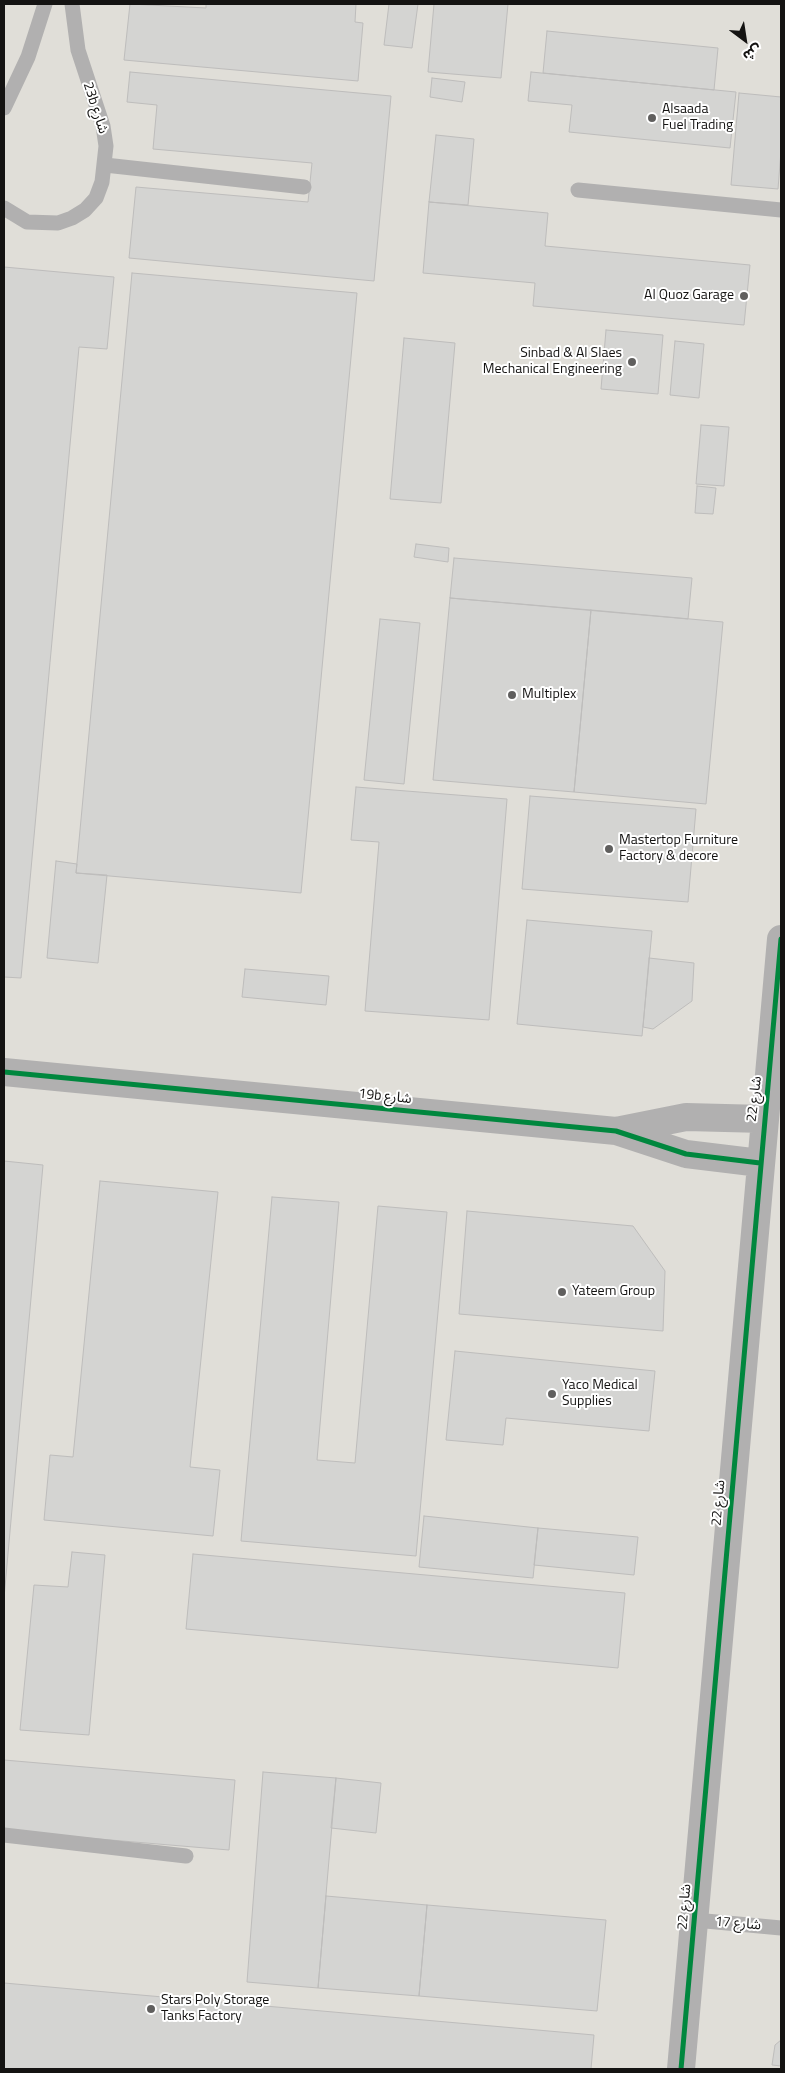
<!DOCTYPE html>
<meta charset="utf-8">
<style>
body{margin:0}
#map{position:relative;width:785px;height:2073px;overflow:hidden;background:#edecea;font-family:"Titillium Web","Noto Sans Arabic",sans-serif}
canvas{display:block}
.frame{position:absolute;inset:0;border:5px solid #141312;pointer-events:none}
.north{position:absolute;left:720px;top:15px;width:50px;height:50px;-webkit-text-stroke:4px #fff;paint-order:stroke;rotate:149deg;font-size:14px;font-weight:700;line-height:20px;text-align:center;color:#141312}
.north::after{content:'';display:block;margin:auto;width:18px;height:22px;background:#141312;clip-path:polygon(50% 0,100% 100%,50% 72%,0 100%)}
</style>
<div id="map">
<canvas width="785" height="2073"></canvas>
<div class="frame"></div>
<div class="north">ش</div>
</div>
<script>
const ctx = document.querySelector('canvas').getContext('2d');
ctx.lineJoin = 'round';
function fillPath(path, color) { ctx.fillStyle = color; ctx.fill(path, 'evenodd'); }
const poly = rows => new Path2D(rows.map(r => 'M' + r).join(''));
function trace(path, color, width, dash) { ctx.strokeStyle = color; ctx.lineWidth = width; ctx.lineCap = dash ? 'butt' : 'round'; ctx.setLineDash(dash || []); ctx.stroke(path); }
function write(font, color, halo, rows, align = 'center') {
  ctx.font = font + ' "Titillium Web","Noto Sans Arabic",sans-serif'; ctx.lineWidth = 4; ctx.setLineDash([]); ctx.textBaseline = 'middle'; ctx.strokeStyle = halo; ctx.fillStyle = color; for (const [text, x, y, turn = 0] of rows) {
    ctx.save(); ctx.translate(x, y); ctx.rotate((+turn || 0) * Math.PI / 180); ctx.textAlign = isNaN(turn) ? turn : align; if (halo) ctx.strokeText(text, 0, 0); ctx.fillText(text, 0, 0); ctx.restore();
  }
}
const built = poly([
 [4,4,781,4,781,2069,4,2069]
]);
const building = poly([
 [130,4,206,8,206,4,356,4,355,22,363,23,358,81,124,60,130,4],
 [389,4,418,4,412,48,384,45,389,4],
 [434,4,508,4,501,78,428,72,434,4],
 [547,31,718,48,714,90,543,73,547,31],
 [130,72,391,96,374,281,129,258,136,187,308,202,312,163,153,149,157,105,127,102,130,72],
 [531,72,736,92,730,148,569,132,572,105,528,101,531,72],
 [432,78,465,82,462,102,430,97,432,78],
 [739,93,781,97,781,151,778,189,731,185,739,93],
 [436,135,474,139,468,205,429,202,436,135],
 [429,202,548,213,545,246,750,265,744,325,533,306,535,283,423,273,429,202],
 [4,267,114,277,107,349,79,347,21,978,4,977,4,267],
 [132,273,357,293,301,893,76,873,132,273],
 [606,330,663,335,658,394,601,389,606,330],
 [404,338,455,343,441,503,390,499,404,338],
 [675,341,704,344,699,398,670,395,675,341],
 [701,425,729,427,724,486,696,484,701,425],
 [697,486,716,488,713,514,695,513,697,486],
 [416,544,449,548,448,562,414,557,416,544],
 [454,558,692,578,688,619,450,598,454,558],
 [450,598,591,610,574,792,433,780,450,598],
 [591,610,723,622,706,804,574,792,591,610],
 [380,619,420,623,404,784,364,780,380,619],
 [356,787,507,799,489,1020,365,1011,379,842,351,840,356,787],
 [530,796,696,809,688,902,522,889,530,796],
 [56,861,77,864,76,873,107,875,98,963,47,958,56,861],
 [527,920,652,931,642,1036,517,1024,527,920],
 [649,958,694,963,692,1001,653,1029,643,1027,649,958],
 [245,969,329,976,326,1005,242,997,245,969],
 [4,1161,43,1165,4,1598,4,1161],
 [100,1181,218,1192,190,1467,220,1470,213,1536,44,1520,50,1455,73,1457,100,1181],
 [272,1197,339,1202,317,1460,355,1463,378,1206,447,1212,416,1556,241,1541,272,1197],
 [467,1211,633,1226,665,1271,663,1331,459,1314,467,1211],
 [455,1351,655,1371,649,1431,506,1418,503,1445,446,1440,455,1351],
 [424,1516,538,1528,533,1578,419,1567,424,1516],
 [538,1528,638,1537,634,1575,534,1565,538,1528],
 [72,1552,105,1555,89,1735,20,1730,34,1585,68,1587,72,1552],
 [193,1554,625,1593,618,1668,186,1629,193,1554],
 [4,1760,235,1780,229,1850,4,1831,4,1760],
 [263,1772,336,1778,318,1988,247,1982,263,1772],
 [336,1778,381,1783,376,1833,331,1828,336,1778],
 [326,1896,427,1905,419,1996,318,1988,326,1896],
 [427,1905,606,1920,597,2011,419,1996,427,1905],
 [4,1983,594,2035,591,2069,4,2069,4,1983],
 [781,2040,781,2066,772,2065,775,2045,781,2040]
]);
const service = poly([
 [4,108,28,57,45,4],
 [105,165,304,187],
 [578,190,781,210],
 [4,208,27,222,58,223,72,218,85,210,96,198,102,182,106,146,103,126,78,50,72,4],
 [4,1835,186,1856],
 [695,1920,781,1928]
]);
const minor = poly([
 [4,1072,616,1131,686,1154,760,1163],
 [616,1131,686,1117,764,1119],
 [681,2069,781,939]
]);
const cycleway = poly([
 [4,1072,616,1131,686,1154,760,1163],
 [681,2069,781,939]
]);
const markers = [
 [652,118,5,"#605f5e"],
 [744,296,5,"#605f5e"],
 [632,362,5,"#605f5e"],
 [512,695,5,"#605f5e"],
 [609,849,5,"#605f5e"],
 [562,1292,5,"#605f5e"],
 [552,1394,5,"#605f5e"],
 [151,2009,5,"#605f5e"]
];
const streetNames = [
 ["23b شارع",95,108,72],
 ["19b شارع",385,1097,6],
 ["شارع 22",755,1099,-83],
 ["شارع 22",719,1503,-85],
 ["شارع 22",685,1907,-85],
 ["شارع 17",738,1924,5]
];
const poiNames = [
 ["Alsaada",662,110],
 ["Fuel Trading",662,126],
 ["Al Quoz Garage",734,296,"right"],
 ["Sinbad & Al Slaes",622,354,"right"],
 ["Mechanical Engineering",622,370,"right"],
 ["Multiplex",522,695],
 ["Mastertop Furniture",619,841],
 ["Factory & decore",619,857],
 ["Yateem Group",572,1292],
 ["Yaco Medical",562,1386],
 ["Supplies",562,1402],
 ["Stars Poly Storage",161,2001],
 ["Tanks Factory",161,2017]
];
fillPath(built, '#e0ded8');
fillPath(building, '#d4d4d2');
trace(building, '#bebdbc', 1);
trace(service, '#b1b0b0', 15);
trace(minor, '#b1b0b0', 28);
trace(cycleway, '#00873e', 5);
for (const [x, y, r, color] of markers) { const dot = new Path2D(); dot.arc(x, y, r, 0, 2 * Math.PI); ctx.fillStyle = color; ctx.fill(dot); trace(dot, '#fff', 2); }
write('14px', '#141312', '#fff', streetNames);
write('14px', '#141312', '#fff', poiNames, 'left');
</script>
